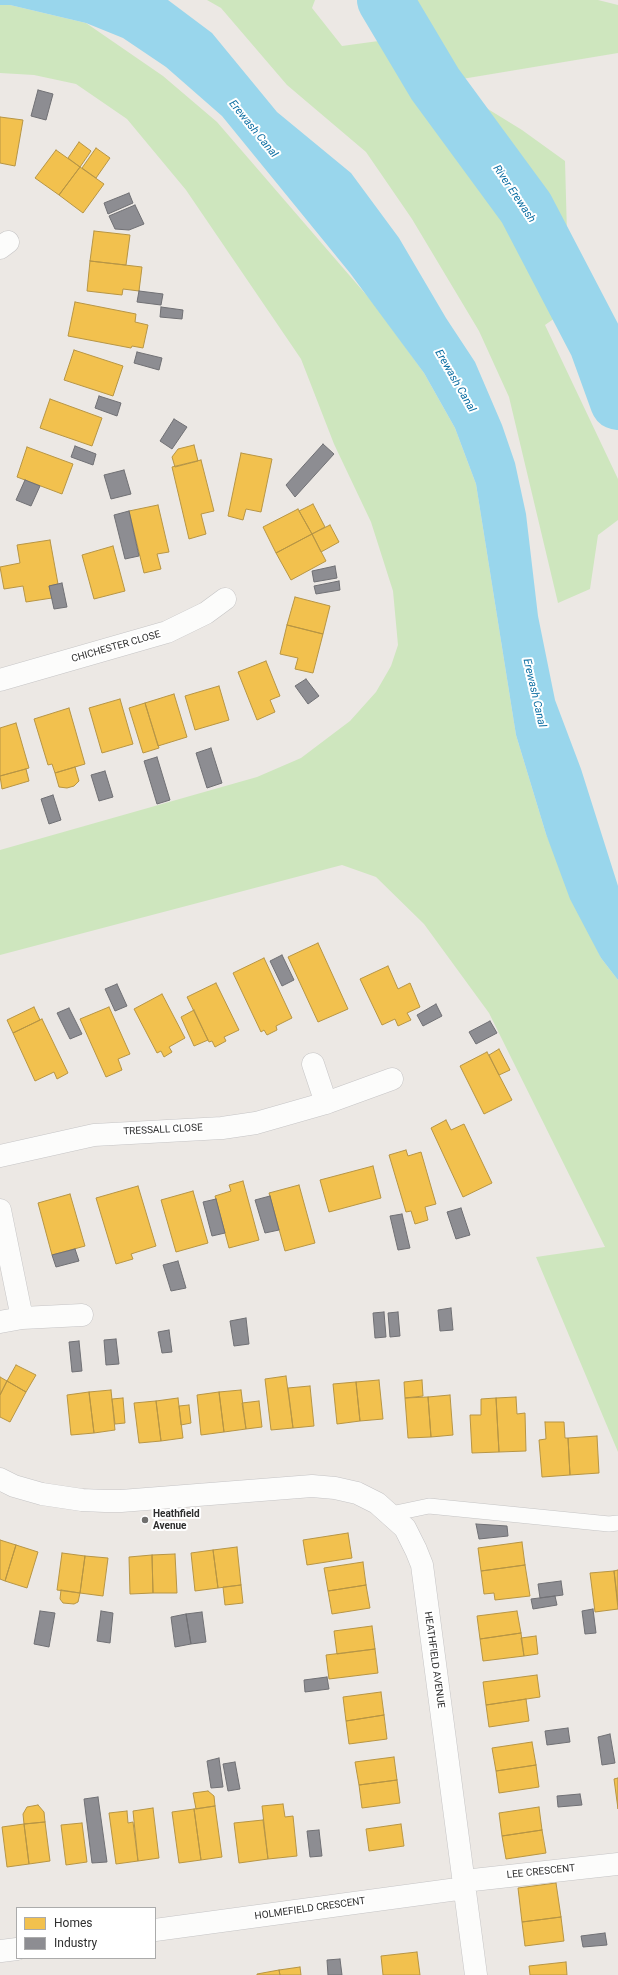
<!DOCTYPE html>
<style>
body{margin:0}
#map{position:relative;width:618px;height:1975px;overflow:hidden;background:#ece8e4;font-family:Roboto,sans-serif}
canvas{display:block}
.legend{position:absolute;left:16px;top:1907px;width:140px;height:52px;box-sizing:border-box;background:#fff;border:1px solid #ababab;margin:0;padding:5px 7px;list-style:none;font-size:12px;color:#2e2e2e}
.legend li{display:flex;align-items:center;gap:8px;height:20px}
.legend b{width:20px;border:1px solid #ababab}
</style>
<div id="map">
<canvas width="618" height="1975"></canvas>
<ul class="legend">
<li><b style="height:11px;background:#f2c14e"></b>Homes</li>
<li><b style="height:11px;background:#8d8d92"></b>Industry</li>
</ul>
</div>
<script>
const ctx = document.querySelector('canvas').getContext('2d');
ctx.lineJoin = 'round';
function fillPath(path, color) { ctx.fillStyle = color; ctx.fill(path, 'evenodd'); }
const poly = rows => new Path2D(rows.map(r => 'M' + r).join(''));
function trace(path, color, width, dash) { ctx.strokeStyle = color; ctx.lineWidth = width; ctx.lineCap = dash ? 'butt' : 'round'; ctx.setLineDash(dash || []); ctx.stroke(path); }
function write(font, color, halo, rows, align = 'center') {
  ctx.font = font + ' Roboto,sans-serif'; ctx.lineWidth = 4; ctx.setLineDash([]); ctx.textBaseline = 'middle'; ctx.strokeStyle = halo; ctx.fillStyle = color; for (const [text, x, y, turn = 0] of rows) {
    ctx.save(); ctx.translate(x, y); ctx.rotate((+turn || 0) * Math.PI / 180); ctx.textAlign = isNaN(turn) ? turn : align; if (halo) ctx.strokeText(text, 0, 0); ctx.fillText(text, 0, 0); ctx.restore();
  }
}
const green = poly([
 [207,0,315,0,312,8,342,46,415,36,394,0,598,0,618,5,618,53,444,82,522,130,565,161,567,234,596,289,545,325,618,479,618,520,598,535,590,589,558,603,509,397,479,331,412,219,366,152,287,85,221,8],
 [0,5,10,5,86,23,163,76,217,122,375,305,424,373,455,428,476,484,516,735,546,834,601,958,618,980,618,1452,536,1257,605,1247,489,1013,424,924,376,877,342,865,0,955,0,850,257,777,301,758,350,721,376,692,391,666,398,645,393,591,371,522,334,444,301,359,186,190,127,119,76,84,34,75,0,73]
]);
const water = poly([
 [0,0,168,0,212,33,277,112,351,173,399,238,446,318,475,362,502,425,515,463,526,514,538,616,555,700,581,769,618,886,618,980,601,958,570,899,546,834,516,735,476,484,455,428,424,373,350,273,222,116,166,67,123,38,86,23,10,5,0,5]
]);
const homes = poly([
 [0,117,23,120,15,166,0,163,0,117],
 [79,142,91,151,80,167,68,158,79,142],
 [96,148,110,158,96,178,82,168,96,148],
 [56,150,80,167,59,195,35,178,56,150],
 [80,167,104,184,83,213,59,195,80,167],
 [94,231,130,235,126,265,90,261,94,231],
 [90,261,142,267,139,291,123,289,122,295,87,291,90,261],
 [75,302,136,314,135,322,148,325,143,348,132,346,131,348,68,336,75,302],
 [74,350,123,366,113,396,64,380,74,350],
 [50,399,102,418,92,446,40,428,50,399],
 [194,445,198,461,175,467,172,457,178,449,194,445],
 [27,447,73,464,62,494,17,477,27,447],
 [241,453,272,459,261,512,246,509,243,520,228,516,241,453],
 [201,460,214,511,201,514,206,534,189,539,172,467,201,460],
 [313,504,325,527,312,534,299,511,313,504],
 [158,505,169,552,157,554,161,569,144,573,129,511,158,505],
 [298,509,312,534,276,553,263,527,298,509],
 [330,525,339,542,321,552,312,534,330,525],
 [312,534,326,561,291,580,276,553,312,534],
 [50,540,58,584,49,586,52,598,26,602,23,586,4,589,0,567,20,563,17,545,50,540],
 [113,546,125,591,94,599,82,555,113,546],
 [295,597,330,606,323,634,287,625,295,597],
 [287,625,323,634,313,673,295,669,298,658,280,654,287,625],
 [266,661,280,696,270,700,275,712,257,720,238,672,266,661],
 [219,686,229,720,195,730,185,696,219,686],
 [174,694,187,737,158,746,145,703,174,694],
 [120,699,133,744,102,753,89,708,120,699],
 [145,703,159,748,143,753,129,708,145,703],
 [69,708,85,764,55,773,52,764,48,765,34,719,69,708],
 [16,723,29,768,0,776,0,728,16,723],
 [75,767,79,781,74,786,67,788,59,787,55,773,75,767],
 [26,769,29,781,2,789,0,776,26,769],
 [318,943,348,1009,318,1022,288,957,318,943],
 [264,958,292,1018,276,1026,277,1030,267,1035,264,1030,261,1032,233,973,264,958],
 [388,966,398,989,410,983,420,1007,407,1013,411,1020,398,1026,395,1019,382,1025,360,979,388,966],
 [216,983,239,1030,224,1037,226,1041,215,1047,212,1041,209,1042,187,997,216,983],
 [162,994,185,1038,169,1047,172,1052,164,1057,161,1051,157,1053,134,1009,162,994],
 [34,1007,40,1020,13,1033,7,1020,34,1007],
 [109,1007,130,1054,118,1059,122,1070,106,1077,80,1019,109,1007],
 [194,1010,208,1040,194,1046,181,1017,194,1010],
 [42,1019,68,1073,57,1079,54,1072,35,1081,13,1033,42,1019],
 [499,1049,510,1070,499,1075,489,1055,499,1049],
 [487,1052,512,1100,484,1114,460,1066,487,1052],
 [446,1120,451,1130,464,1124,492,1183,463,1197,431,1128,446,1120],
 [406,1150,408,1156,421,1152,436,1204,425,1207,428,1220,415,1224,411,1211,406,1212,389,1155,406,1150],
 [373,1166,381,1198,329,1212,320,1180,373,1166],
 [243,1181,259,1240,229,1248,215,1196,231,1191,229,1185,243,1181],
 [299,1185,315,1243,285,1251,269,1193,299,1185],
 [138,1186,156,1246,131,1254,133,1259,116,1264,96,1198,138,1186],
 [193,1191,208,1243,176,1252,161,1200,193,1191],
 [70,1194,85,1246,52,1255,38,1203,70,1194],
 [16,1365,36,1375,26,1392,7,1381,16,1365],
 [286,1376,293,1428,271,1430,265,1379,286,1376],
 [0,1377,7,1381,0,1395,0,1377],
 [379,1380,383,1419,360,1421,356,1382,379,1380],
 [422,1380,423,1396,405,1398,404,1382,422,1380],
 [7,1381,26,1392,10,1422,0,1417,0,1395,7,1381],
 [356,1382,360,1421,337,1424,333,1384,356,1382],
 [310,1386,314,1426,293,1428,288,1388,310,1386],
 [111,1390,115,1430,94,1433,89,1392,111,1390],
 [241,1390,246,1429,224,1432,219,1392,241,1390],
 [89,1392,94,1433,71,1435,67,1395,89,1392],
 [219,1392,224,1432,201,1435,197,1395,219,1392],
 [450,1395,453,1435,431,1437,428,1397,450,1395],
 [428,1397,431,1437,408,1438,405,1398,428,1397],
 [516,1397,517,1414,525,1413,526,1451,499,1452,496,1398,516,1397],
 [123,1398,125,1423,115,1424,112,1399,123,1398],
 [178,1398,183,1438,161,1441,156,1401,178,1398],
 [496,1398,499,1452,472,1453,470,1415,481,1415,481,1399,496,1398],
 [156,1401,161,1441,139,1443,134,1403,156,1401],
 [259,1401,262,1427,246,1429,242,1403,259,1401],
 [189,1405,191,1423,181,1425,179,1406,189,1405],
 [545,1422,564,1422,565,1438,568,1438,570,1475,542,1477,539,1440,546,1439,545,1422],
 [597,1436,599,1473,570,1475,568,1438,597,1436],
 [348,1533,352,1558,307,1565,303,1540,348,1533],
 [0,1540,16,1545,5,1581,0,1579,0,1540],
 [522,1542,525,1565,481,1571,478,1548,522,1542],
 [16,1545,38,1552,27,1588,5,1581,16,1545],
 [237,1547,241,1585,218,1588,213,1550,237,1547],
 [213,1550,218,1588,195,1591,191,1553,213,1550],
 [62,1553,85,1556,80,1593,57,1590,62,1553],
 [175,1554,177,1593,153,1593,152,1555,175,1554],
 [152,1555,153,1593,130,1594,129,1557,152,1555],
 [85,1556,108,1558,103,1596,80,1593,85,1556],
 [363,1562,366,1585,328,1591,324,1568,363,1562],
 [525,1565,530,1596,495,1600,494,1593,484,1594,481,1571,525,1565],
 [618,1570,618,1604,614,1571,618,1570],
 [614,1571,618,1609,595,1612,590,1573,614,1571],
 [241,1585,243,1603,225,1605,223,1587,241,1585],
 [366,1585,370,1608,332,1614,328,1591,366,1585],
 [61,1590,80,1593,78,1602,74,1604,63,1603,60,1599,61,1590],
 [517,1611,521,1633,480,1639,477,1616,517,1611],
 [372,1626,375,1649,337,1654,334,1631,372,1626],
 [521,1633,524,1656,483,1661,480,1639,521,1633],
 [536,1636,538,1654,524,1656,521,1638,536,1636],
 [375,1649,378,1673,329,1679,326,1655,375,1649],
 [537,1675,540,1697,486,1705,483,1682,537,1675],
 [381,1692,384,1715,346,1721,343,1697,381,1692],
 [526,1699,529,1721,489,1727,486,1705,526,1699],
 [384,1715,387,1739,349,1744,346,1721,384,1715],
 [532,1742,536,1765,496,1771,492,1748,532,1742],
 [394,1757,397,1780,359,1785,355,1762,394,1757],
 [536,1765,539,1787,499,1793,496,1771,536,1765],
 [618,1778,618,1809,614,1779,618,1778],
 [397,1780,400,1803,362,1808,359,1785,397,1780],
 [208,1791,214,1796,215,1806,196,1809,193,1793,208,1791],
 [283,1804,285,1817,293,1816,297,1856,268,1859,262,1806,283,1804],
 [38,1805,44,1812,45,1822,24,1824,23,1814,27,1807,38,1805],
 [215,1806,222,1857,201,1860,194,1809,215,1806],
 [539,1807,542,1830,502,1836,499,1813,539,1807],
 [153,1808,159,1858,138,1861,133,1811,153,1808],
 [194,1809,201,1860,179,1863,172,1812,194,1809],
 [127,1811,128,1823,133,1822,138,1861,116,1864,109,1813,127,1811],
 [263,1820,268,1859,239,1863,234,1823,263,1820],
 [45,1822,50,1861,29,1864,24,1824,45,1822],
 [82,1823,87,1862,66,1865,61,1825,82,1823],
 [24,1824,29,1864,7,1867,2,1827,24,1824],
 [401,1824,404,1846,369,1851,366,1829,401,1824],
 [542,1830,546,1853,506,1859,502,1836,542,1830],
 [556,1883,561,1917,522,1922,518,1888,556,1883],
 [561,1917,564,1941,525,1946,522,1922,561,1917],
 [417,1952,420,1975,383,1975,381,1956,417,1952],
 [566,1962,567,1975,530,1975,529,1966,566,1962],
 [300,1967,301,1975,280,1975,279,1970,300,1967],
 [279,1970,280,1975,257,1975,257,1974,279,1970]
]);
const industry = poly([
 [38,90,53,94,46,120,31,116,38,90],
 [129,193,133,203,108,214,104,203,129,193],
 [135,205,144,224,129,230,115,229,109,216,135,205],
 [139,291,163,294,161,305,137,302,139,291],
 [161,307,183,310,182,319,160,317,161,307],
 [137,352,162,358,159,370,134,363,137,352],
 [99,396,121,403,117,416,95,408,99,396],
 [174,419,187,427,172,449,160,441,174,419],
 [323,444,334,454,295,497,286,485,323,444],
 [75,446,96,454,93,465,71,457,75,446],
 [124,470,131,494,111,499,104,475,124,470],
 [25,480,40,486,31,506,16,500,25,480],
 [129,511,139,556,125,559,114,515,129,511],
 [335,566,337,578,314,582,312,571,335,566],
 [339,581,340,590,316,594,314,586,339,581],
 [62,583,67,607,54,609,49,586,62,583],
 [306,679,319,696,308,704,295,686,306,679],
 [211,748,222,783,207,788,196,753,211,748],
 [157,757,170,800,157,804,144,761,157,757],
 [105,771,113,797,99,801,91,775,105,771],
 [53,795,61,820,49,824,41,799,53,795],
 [282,955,294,980,282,986,270,961,282,955],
 [117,984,127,1006,115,1011,105,989,117,984],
 [436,1004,442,1016,423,1026,417,1015,436,1004],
 [69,1008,82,1034,70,1039,57,1013,69,1008],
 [490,1021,497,1033,476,1044,469,1032,490,1021],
 [270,1196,279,1230,265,1233,255,1200,270,1196],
 [216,1199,225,1233,212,1236,203,1202,216,1199],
 [461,1208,470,1235,456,1239,447,1212,461,1208],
 [402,1214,410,1248,398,1250,390,1216,402,1214],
 [75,1249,79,1261,56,1267,52,1255,75,1249],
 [178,1261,186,1288,171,1291,163,1265,178,1261],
 [451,1308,453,1330,440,1331,438,1310,451,1308],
 [384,1312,386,1337,375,1338,373,1313,384,1312],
 [398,1312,400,1336,390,1337,388,1313,398,1312],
 [246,1318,249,1344,234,1346,230,1321,246,1318],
 [169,1330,172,1352,162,1353,158,1332,169,1330],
 [116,1339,119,1364,106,1365,104,1340,116,1339],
 [79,1341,82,1371,72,1372,69,1342,79,1341],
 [476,1524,507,1526,508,1536,479,1539,476,1524],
 [561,1581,563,1595,540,1598,538,1584,561,1581],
 [555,1596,557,1605,533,1609,531,1599,555,1596],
 [593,1609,596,1633,585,1634,582,1611,593,1609],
 [40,1611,55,1613,49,1647,34,1644,40,1611],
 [101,1611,113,1613,110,1643,97,1641,101,1611],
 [202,1612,206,1642,191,1644,186,1614,202,1612],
 [186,1614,191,1644,175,1647,171,1617,186,1614],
 [327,1677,329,1689,305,1692,304,1680,327,1677],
 [568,1728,570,1742,547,1745,545,1731,568,1728],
 [610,1734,615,1763,602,1765,598,1737,610,1734],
 [219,1758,223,1787,211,1788,207,1761,219,1758],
 [235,1762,240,1789,228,1791,223,1764,235,1762],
 [580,1794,582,1805,558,1807,557,1796,580,1794],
 [98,1797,107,1862,92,1863,84,1799,98,1797],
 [319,1830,322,1856,310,1857,307,1831,319,1830],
 [605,1933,607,1945,583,1947,581,1936,605,1933],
 [340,1959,342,1975,328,1975,327,1960,340,1959]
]);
const river = poly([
 [385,0,435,84,526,208,597,344,618,402]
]);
const service = poly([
 [391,1514,429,1506,609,1524,618,1523]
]);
const minor = poly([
 [0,248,8,242],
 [0,680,167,632,206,613,225,599],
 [313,1064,326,1103],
 [0,1156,94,1135,222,1128,256,1123,326,1103,392,1079],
 [0,1210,22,1318],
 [0,1322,22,1318,82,1315],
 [0,1479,14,1486,42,1494,82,1500,105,1501,121,1501,312,1486,335,1488,357,1493,377,1503,405,1528,416,1550,422,1565,476,1975],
 [464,1881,618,1864],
 [155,1930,465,1888],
 [1,1951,17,1949]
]);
const markers = [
 [145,1520,4,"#706f6e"]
];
const streetNames = [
 ["CHICHESTER CLOSE",116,647,-16],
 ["TRESSALL CLOSE",163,1130,-3],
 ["HEATHFIELD AVENUE",434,1660,82],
 ["LEE CRESCENT",541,1872,-6],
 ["HOLMEFIELD CRESCENT",310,1909,-8]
];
const poiNames = [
 ["Heathfield",153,1514],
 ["Avenue",153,1526]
];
const waterNames = [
 ["Erewash Canal",253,129,51],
 ["River Erewash",514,194,56],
 ["Erewash Canal",455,381,60],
 ["Erewash Canal",534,693,77]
];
fillPath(green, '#cee6be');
fillPath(water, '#99d6ec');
fillPath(homes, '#f2c14e');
trace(homes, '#b79544', 1);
fillPath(industry, '#8d8d92');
trace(industry, '#707074', 1);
trace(river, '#99d6ec', 56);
trace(service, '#c5c4c5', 16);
trace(minor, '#c5c4c5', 23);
trace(service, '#fcfcfb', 15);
trace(minor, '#fcfcfb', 22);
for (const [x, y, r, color] of markers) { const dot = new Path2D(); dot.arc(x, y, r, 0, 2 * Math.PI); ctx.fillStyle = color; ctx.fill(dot); trace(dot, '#fff', 1.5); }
write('10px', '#2e2e2e', '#fff', streetNames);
write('bold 10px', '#2e2e2e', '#fff', poiNames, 'left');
write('italic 11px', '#0d6fa3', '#fff', waterNames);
</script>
